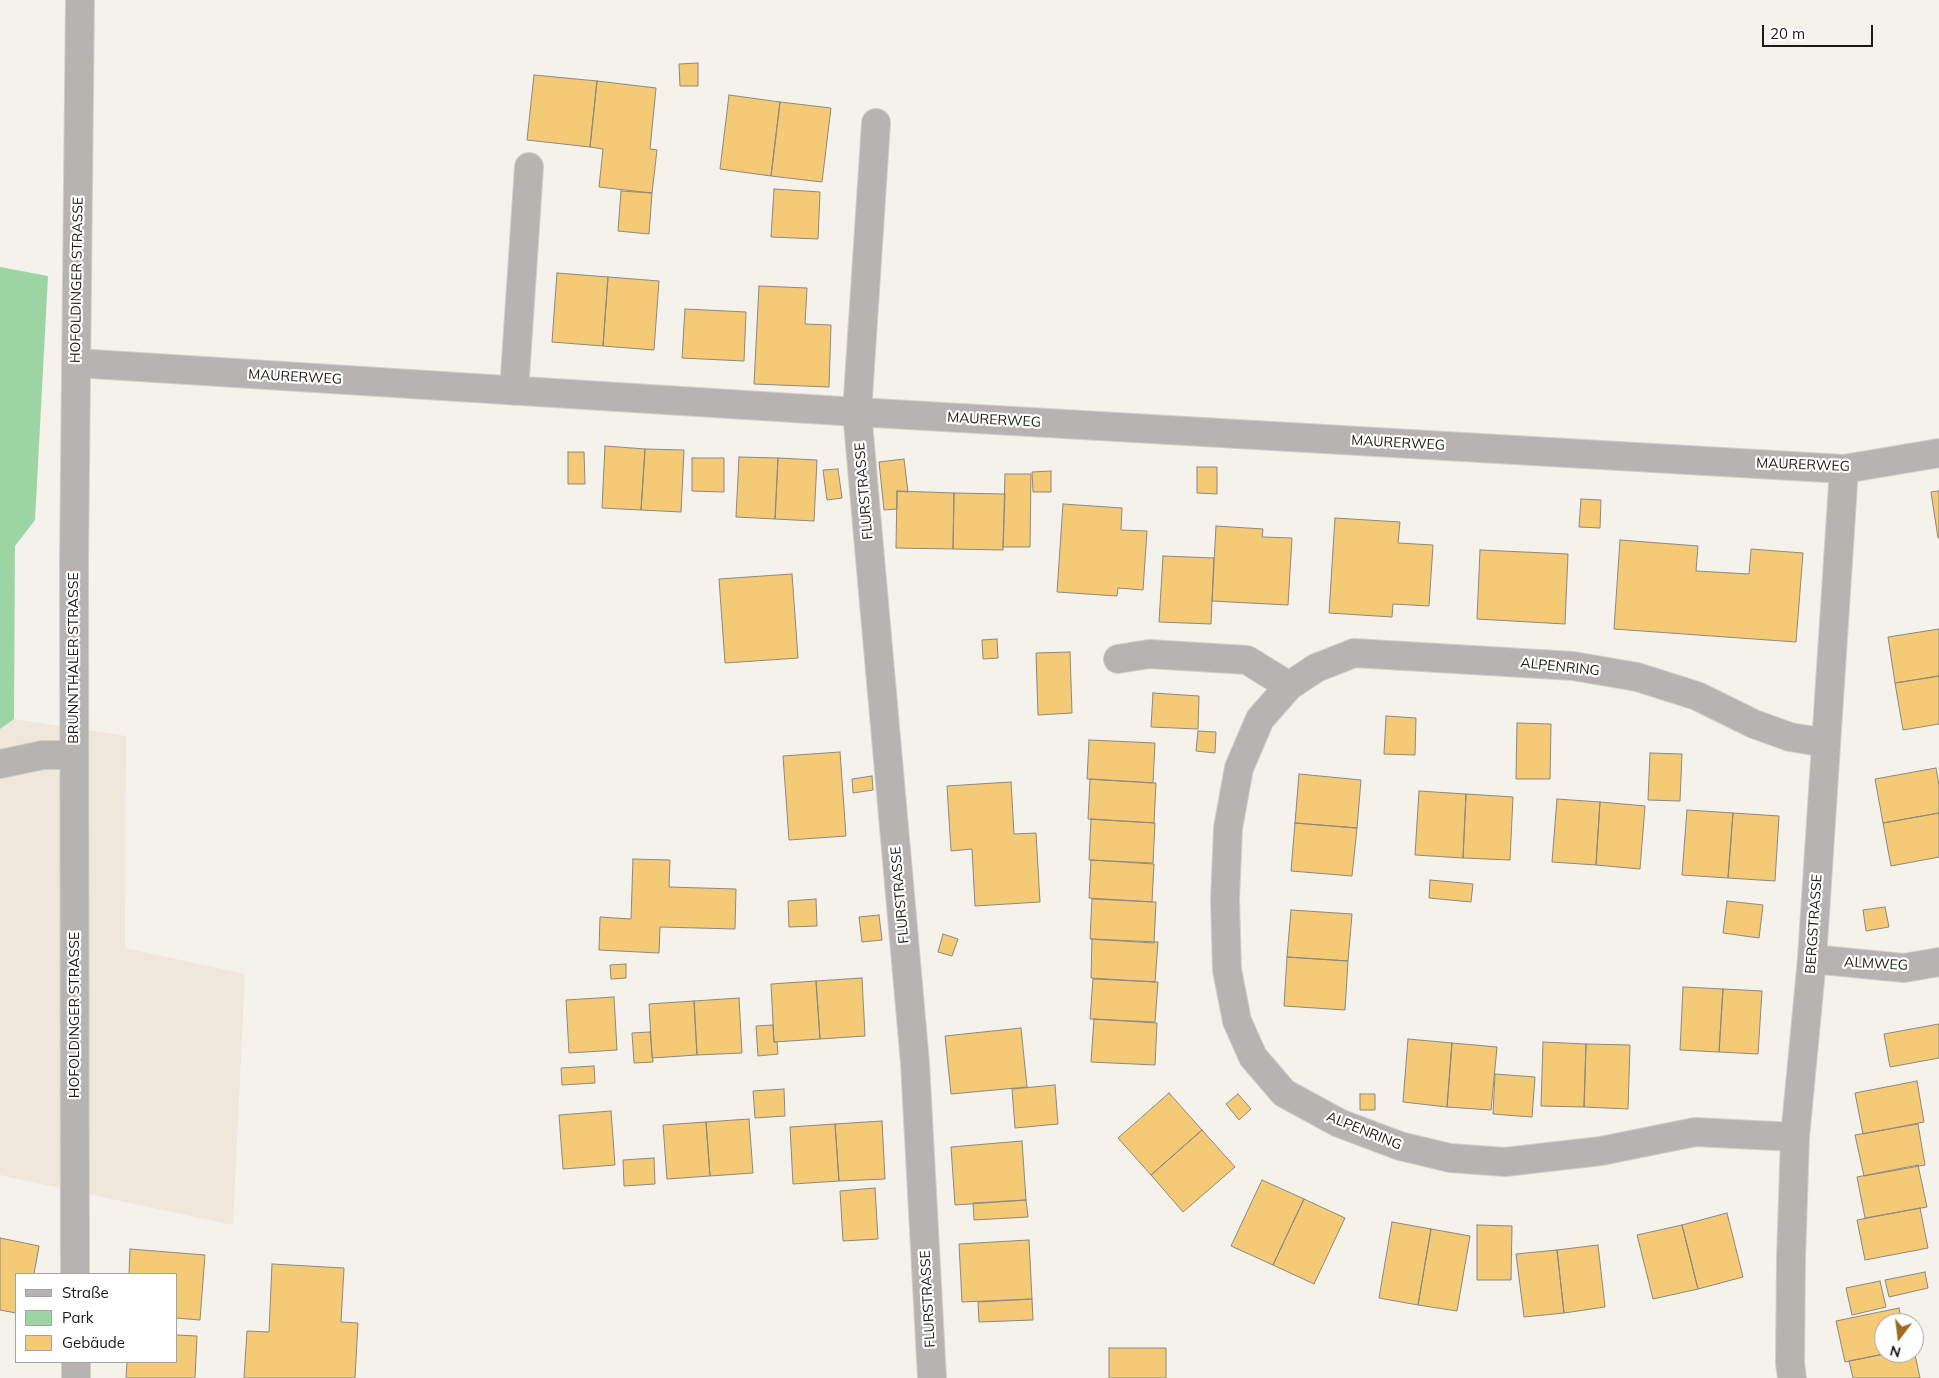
<!DOCTYPE html>
<meta charset="utf-8">
<style>
body{margin:0}
#map{position:relative;width:1939px;height:1378px;overflow:hidden;background:#f5f2ec;font-family:Mulish,sans-serif}
canvas{display:block}
.legend{position:absolute;left:15px;top:1273px;width:162px;height:90px;box-sizing:border-box;background:#fff;border:1px solid #a4a3a3;margin:0;padding:6px 9px;list-style:none;font-size:15px;color:#1b1a18}
.legend li{display:flex;align-items:center;gap:10px;height:25px}
.legend b{width:25px;border:1px solid #a4a3a3}
.north{position:absolute;left:1874px;top:1313px;width:50px;height:50px;box-sizing:border-box;background:#fff;border:1px solid #a4a3a3;border-radius:50%;rotate:195deg;font-size:14px;font-weight:700;line-height:20px;text-align:center;color:#1b1a18}
.north::after{content:'';display:block;margin:auto;width:18px;height:22px;background:#9e6b21;clip-path:polygon(50% 0,100% 100%,50% 72%,0 100%)}
.scale{position:absolute;left:1762px;top:25px;width:111px;height:22px;box-sizing:border-box;border:2px solid #1b1a18;border-top:0;padding-left:6px;font-size:15px;line-height:18px;white-space:nowrap;color:#1b1a18;-webkit-text-stroke:4px #fff;paint-order:stroke}
</style>
<div id="map">
<canvas width="1939" height="1378"></canvas>
<ul class="legend">
<li><b style="height:6px;background:#b6b3b1"></b>Straße</li>
<li><b style="height:14px;background:#9cd5a3"></b>Park</li>
<li><b style="height:14px;background:#f4ca76"></b>Gebäude</li>
</ul>
<div class="north">N</div>
<div class="scale">20 m</div>
</div>
<script>
const ctx = document.querySelector('canvas').getContext('2d');
ctx.lineJoin = 'round';
function fillPath(path, color) { ctx.fillStyle = color; ctx.fill(path, 'evenodd'); }
const poly = rows => new Path2D(rows.map(r => 'M' + r).join(''));
function trace(path, color, width, dash) { ctx.strokeStyle = color; ctx.lineWidth = width; ctx.lineCap = dash ? 'butt' : 'round'; ctx.setLineDash(dash || []); ctx.stroke(path); }
function write(font, color, halo, rows, align = 'center') {
  ctx.font = font + ' Mulish,sans-serif'; ctx.lineWidth = 4.5; ctx.setLineDash([]); ctx.textBaseline = 'middle'; ctx.strokeStyle = halo; ctx.fillStyle = color; for (const [text, x, y, turn = 0] of rows) {
    ctx.save(); ctx.translate(x, y); ctx.rotate((+turn || 0) * Math.PI / 180); ctx.textAlign = isNaN(turn) ? turn : align; if (halo) ctx.strokeText(text, 0, 0); ctx.fillText(text, 0, 0); ctx.restore();
  }
}
const built = poly([
 [14,719,126,736,125,948,245,974,233,1225,0,1175,0,729]
]);
const green = poly([
 [0,267,48,276,35,520,15,546,14,719,0,729]
]);
const building = poly([
 [698,63,698,86,680,86,679,64,698,63],
 [534,75,597,81,590,147,527,140,534,75],
 [597,81,656,88,650,149,657,150,652,193,599,187,603,149,590,147,597,81],
 [729,95,780,102,771,176,720,169,729,95],
 [780,102,831,108,822,182,771,176,780,102],
 [774,189,820,192,818,239,771,237,774,189],
 [621,191,652,193,649,234,618,231,621,191],
 [557,273,608,277,603,346,552,342,557,273],
 [608,277,659,281,654,350,603,346,608,277],
 [759,286,807,288,805,324,831,325,829,387,754,384,759,286],
 [685,309,746,312,744,361,682,358,685,309],
 [605,446,645,449,641,510,602,508,605,446],
 [645,449,684,450,681,512,641,510,645,449],
 [568,452,584,452,585,484,568,484,568,452],
 [739,457,778,458,775,519,736,517,739,457],
 [692,458,724,458,724,492,692,491,692,458],
 [778,458,817,460,814,521,775,519,778,458],
 [904,459,908,492,897,491,897,509,884,510,879,462,904,459],
 [1197,467,1217,467,1217,494,1197,493,1197,467],
 [838,469,842,498,827,500,823,470,838,469],
 [1051,471,1051,492,1033,492,1032,472,1051,471],
 [1005,474,1031,474,1030,547,1003,547,1005,474],
 [897,491,954,493,953,549,896,548,897,491],
 [1939,491,1939,538,1938,538,1931,492,1939,491],
 [954,493,1005,494,1003,550,953,549,954,493],
 [1581,499,1601,500,1600,528,1579,527,1581,499],
 [1063,504,1122,508,1121,530,1147,531,1143,590,1118,588,1117,596,1057,592,1063,504],
 [1335,518,1400,522,1398,543,1433,545,1429,606,1393,604,1392,617,1329,613,1335,518],
 [1216,526,1263,529,1262,537,1292,538,1288,605,1212,601,1216,526],
 [1620,540,1698,546,1696,571,1749,574,1751,549,1803,553,1796,642,1614,629,1620,540],
 [1480,550,1568,554,1565,624,1477,619,1480,550],
 [1163,556,1214,558,1211,624,1159,622,1163,556],
 [792,574,798,658,725,663,719,579,792,574],
 [1939,629,1939,676,1895,683,1888,637,1939,629],
 [997,639,998,658,983,659,982,640,997,639],
 [1070,652,1072,713,1038,715,1036,653,1070,652],
 [1939,676,1939,724,1903,730,1895,683,1939,676],
 [1153,693,1199,696,1198,729,1151,727,1153,693],
 [1386,716,1416,718,1415,755,1384,754,1386,716],
 [1517,723,1551,724,1550,779,1516,779,1517,723],
 [1198,731,1216,732,1215,753,1196,751,1198,731],
 [1089,740,1155,743,1153,783,1087,779,1089,740],
 [840,752,846,836,789,840,783,756,840,752],
 [1650,753,1682,754,1680,801,1648,800,1650,753],
 [1936,768,1939,785,1939,813,1883,823,1875,779,1936,768],
 [1299,774,1361,780,1357,828,1295,823,1299,774],
 [872,776,873,790,853,793,852,779,872,776],
 [1090,779,1156,783,1154,823,1088,819,1090,779],
 [1011,782,1014,834,1036,833,1040,902,975,906,972,849,951,851,947,786,1011,782],
 [1419,791,1466,794,1463,858,1415,855,1419,791],
 [1466,794,1513,797,1510,860,1463,858,1466,794],
 [1557,799,1600,802,1596,865,1552,862,1557,799],
 [1600,802,1645,806,1640,869,1596,865,1600,802],
 [1687,810,1733,813,1728,878,1682,875,1687,810],
 [1733,813,1779,816,1775,881,1728,878,1733,813],
 [1939,813,1939,857,1891,866,1883,823,1939,813],
 [1091,819,1155,823,1153,863,1089,860,1091,819],
 [1295,823,1357,828,1352,876,1291,871,1295,823],
 [633,859,670,860,669,887,736,889,735,929,660,927,659,953,599,950,600,917,631,919,633,859],
 [1091,860,1154,864,1152,902,1089,898,1091,860],
 [1430,880,1473,884,1471,902,1429,898,1430,880],
 [816,899,817,926,789,927,788,901,816,899],
 [1092,899,1156,902,1154,943,1090,939,1092,899],
 [1727,901,1763,905,1759,938,1723,933,1727,901],
 [1885,907,1889,927,1866,931,1863,910,1885,907],
 [1291,910,1352,914,1348,961,1287,957,1291,910],
 [879,915,882,940,862,942,859,917,879,915],
 [943,934,958,939,952,956,938,952,943,934],
 [1092,939,1158,942,1155,982,1091,978,1092,939],
 [1287,957,1348,961,1345,1010,1284,1006,1287,957],
 [626,964,626,978,611,979,610,965,626,964],
 [862,978,865,1036,820,1039,816,981,862,978],
 [1093,979,1158,982,1155,1022,1090,1019,1093,979],
 [816,981,820,1039,774,1042,771,984,816,981],
 [1683,987,1723,989,1719,1052,1680,1050,1683,987],
 [1723,989,1762,991,1758,1054,1719,1052,1723,989],
 [614,997,617,1050,569,1053,566,1000,614,997],
 [739,998,742,1053,697,1055,694,1001,739,998],
 [694,1001,697,1055,652,1058,649,1004,694,1001],
 [1094,1019,1157,1023,1155,1065,1091,1062,1094,1019],
 [1939,1024,1939,1058,1890,1067,1884,1034,1939,1024],
 [773,1025,774,1042,777,1042,778,1054,758,1056,756,1026,773,1025],
 [1021,1028,1027,1087,951,1094,945,1036,1021,1028],
 [650,1032,653,1062,634,1063,632,1033,650,1032],
 [1408,1039,1452,1043,1447,1107,1403,1102,1408,1039],
 [1543,1042,1586,1044,1584,1107,1541,1106,1543,1042],
 [1452,1043,1497,1047,1491,1110,1447,1107,1452,1043],
 [1586,1044,1630,1045,1628,1109,1584,1107,1586,1044],
 [594,1066,595,1083,562,1085,561,1068,594,1066],
 [1495,1074,1535,1077,1532,1117,1493,1114,1495,1074],
 [1917,1081,1924,1122,1863,1134,1855,1093,1917,1081],
 [1055,1085,1058,1124,1015,1128,1012,1089,1055,1085],
 [784,1089,785,1116,755,1118,753,1091,784,1089],
 [1169,1093,1202,1130,1151,1175,1118,1138,1169,1093],
 [1238,1094,1251,1109,1239,1120,1226,1104,1238,1094],
 [1360,1094,1375,1094,1375,1110,1360,1110,1360,1094],
 [611,1111,615,1165,563,1169,559,1115,611,1111],
 [749,1119,753,1173,710,1176,706,1122,749,1119],
 [882,1121,885,1179,839,1181,835,1124,882,1121],
 [706,1122,710,1176,667,1179,663,1125,706,1122],
 [835,1124,839,1181,793,1184,790,1127,835,1124],
 [1918,1124,1925,1165,1864,1176,1855,1135,1918,1124],
 [1202,1130,1235,1167,1183,1212,1151,1175,1202,1130],
 [1022,1141,1026,1200,955,1205,951,1147,1022,1141],
 [654,1158,655,1184,624,1186,623,1160,654,1158],
 [1918,1165,1927,1207,1865,1218,1857,1177,1918,1165],
 [1262,1180,1304,1199,1273,1265,1231,1246,1262,1180],
 [875,1188,878,1239,843,1241,840,1191,875,1188],
 [1304,1199,1345,1218,1314,1284,1273,1265,1304,1199],
 [1026,1200,1028,1217,974,1220,973,1203,1026,1200],
 [1920,1208,1928,1248,1865,1260,1857,1220,1920,1208],
 [1727,1213,1743,1277,1698,1289,1682,1225,1727,1213],
 [1392,1222,1431,1229,1418,1305,1379,1298,1392,1222],
 [1477,1225,1512,1226,1511,1280,1477,1280,1477,1225],
 [1682,1225,1698,1289,1653,1299,1637,1235,1682,1225],
 [1431,1229,1470,1236,1457,1311,1418,1305,1431,1229],
 [0,1238,39,1246,34,1274,16,1274,16,1313,0,1310,0,1238],
 [1029,1240,1032,1299,962,1302,959,1244,1029,1240],
 [1598,1245,1605,1307,1564,1313,1557,1250,1598,1245],
 [130,1249,205,1255,200,1320,176,1318,176,1274,129,1274,130,1249],
 [1557,1250,1564,1313,1524,1317,1516,1254,1557,1250],
 [272,1264,344,1268,341,1322,358,1323,355,1378,244,1378,247,1331,269,1332,272,1264],
 [1925,1272,1928,1288,1889,1297,1885,1280,1925,1272],
 [1880,1281,1886,1307,1852,1315,1846,1288,1880,1281],
 [1032,1299,1033,1320,979,1322,978,1302,1032,1299],
 [1899,1308,1902,1323,1884,1323,1884,1353,1889,1353,1845,1362,1836,1321,1899,1308],
 [176,1335,197,1336,195,1378,126,1378,127,1362,176,1362,176,1335],
 [1109,1348,1166,1348,1166,1378,1109,1378,1109,1348],
 [1914,1350,1920,1378,1853,1378,1849,1361,1889,1353,1914,1353,1914,1350]
]);
const minor = poly([
 [876,123,857,412,915,1063,932,1378],
 [76,363,857,412,1844,469,1939,453],
 [514,391,529,167],
 [1118,659,1149,654,1247,660,1289,686],
 [0,764,43,755,74,755],
 [1812,959,1904,968,1939,962],
 [1795,1137,1695,1132,1601,1151,1505,1162,1450,1158,1400,1146,1339,1123,1284,1093,1253,1057,1237,1021,1227,970,1225,900,1228,828,1239,768,1260,719,1289,686,1316,668,1354,653,1573,666,1637,677,1697,696,1754,724,1790,737,1826,743],
 [75,1274,74,561,80,0],
 [76,1362,76,1378],
 [1792,1378,1790,1363,1791,1259,1795,1137,1812,959,1844,469]
]);
const streetNames = [
 ["HOFOLDINGER STRASSE",77,280,-89],
 ["MAURERWEG",295,377,3],
 ["MAURERWEG",994,420,3],
 ["MAURERWEG",1398,443,3],
 ["MAURERWEG",1803,465,2],
 ["FLURSTRASSE",864,491,-95],
 ["BRUNNTHALER STRASSE",74,658,-90],
 ["ALPENRING",1560,667,6],
 ["FLURSTRASSE",900,895,-95],
 ["BERGSTRASSE",1814,924,-86],
 ["ALMWEG",1876,964,3],
 ["HOFOLDINGER STRASSE",75,1015,-90],
 ["ALPENRING",1364,1131,22],
 ["FLURSTRASSE",928,1299,-93]
];
fillPath(built, '#eee7da');
fillPath(green, '#9cd5a3');
fillPath(building, '#f4ca76');
trace(building, '#8b8883', 1);
trace(minor, '#d2cfca', 30);
trace(minor, '#b6b3b1', 28);
write('14px', '#1b1a18', '#fff', streetNames);
</script>
